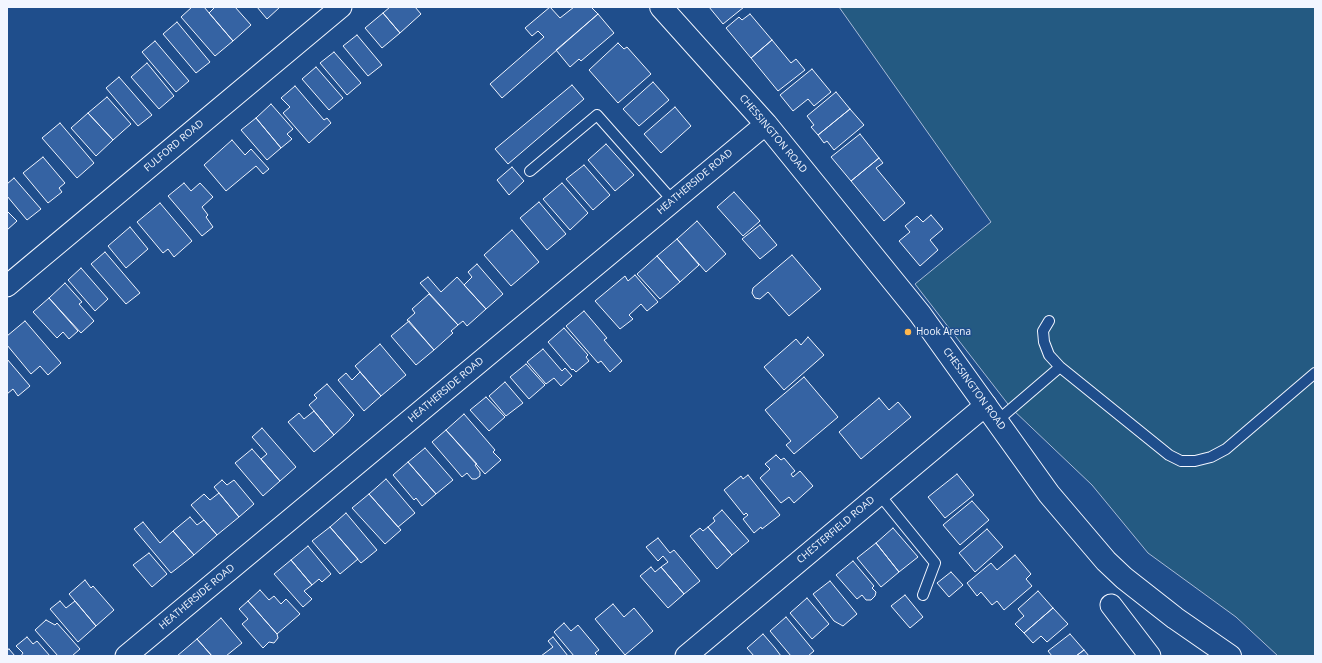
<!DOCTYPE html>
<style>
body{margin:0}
#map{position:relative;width:1322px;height:663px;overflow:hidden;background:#1f4e8c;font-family:"Open Sans",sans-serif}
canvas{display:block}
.frame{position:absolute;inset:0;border:8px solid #f2f6ff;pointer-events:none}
</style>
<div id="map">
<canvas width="1322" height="663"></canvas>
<div class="frame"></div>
</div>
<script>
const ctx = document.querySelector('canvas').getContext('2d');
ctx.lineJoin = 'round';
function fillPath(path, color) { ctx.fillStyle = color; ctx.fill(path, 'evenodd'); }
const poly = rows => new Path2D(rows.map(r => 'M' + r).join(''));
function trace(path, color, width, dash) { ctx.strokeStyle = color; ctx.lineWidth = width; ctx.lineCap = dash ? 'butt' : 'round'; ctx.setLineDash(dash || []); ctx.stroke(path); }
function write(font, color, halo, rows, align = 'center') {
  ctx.font = font + ' "Open Sans",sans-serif'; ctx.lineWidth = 3; ctx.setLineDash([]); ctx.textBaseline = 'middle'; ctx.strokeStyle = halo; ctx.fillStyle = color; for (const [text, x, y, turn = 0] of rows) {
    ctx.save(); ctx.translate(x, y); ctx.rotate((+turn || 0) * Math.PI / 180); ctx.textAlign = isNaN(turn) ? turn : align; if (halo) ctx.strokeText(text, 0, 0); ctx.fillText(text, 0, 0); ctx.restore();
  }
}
const green = poly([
 [839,7,1315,7,1315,656,1278,656,1236,617,1148,553,1092,485,1011,408,915,284,991,222,839,7]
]);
const building = poly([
 [192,7,204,7,233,41,215,56,181,17,192,7],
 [215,7,235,7,251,25,233,41,209,13,215,7],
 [257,7,280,7,267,19,257,7],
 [390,7,415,7,421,14,400,33,383,13,390,7],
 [550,7,560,18,574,7,591,7,598,14,502,98,490,84,544,37,538,31,532,36,525,28,550,7],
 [709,7,744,7,723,24,709,7],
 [383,13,400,33,382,48,365,28,383,13],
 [598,14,614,33,581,61,579,59,570,67,556,50,598,14],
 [750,14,772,40,751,58,726,28,739,17,742,20,750,14],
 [177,22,210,62,196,73,163,34,177,22],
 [357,35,382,65,368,76,343,46,357,35],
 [772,40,791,63,796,59,805,70,778,91,751,58,772,40],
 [155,41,189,81,176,92,142,52,155,41],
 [618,43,624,49,627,47,651,74,618,103,589,70,618,43],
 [334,52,361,83,347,95,320,63,334,52],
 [147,63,174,96,159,109,131,77,147,63],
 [316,67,343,98,329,110,302,79,316,67],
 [812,69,831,92,814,106,808,99,793,111,780,95,812,69],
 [119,77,152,115,138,126,106,88,119,77],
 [653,82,669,100,639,126,623,109,653,82],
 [572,85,584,99,508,164,495,149,572,85],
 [295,86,324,120,327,118,331,123,309,143,283,113,290,107,281,98,295,86],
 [836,92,850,109,818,135,811,127,814,125,807,116,836,92],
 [107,97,131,124,113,140,88,113,107,97],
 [271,104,293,129,287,134,292,139,281,148,256,118,271,104],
 [675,107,691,126,661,153,644,134,675,107],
 [850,109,864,125,834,150,827,141,824,143,818,135,850,109],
 [88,113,113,140,96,156,71,128,88,113],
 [256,118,281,148,267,160,241,130,256,118],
 [60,123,94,163,77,178,42,138,60,123],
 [860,134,879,158,851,181,831,157,860,134],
 [232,140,245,155,251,149,269,169,263,174,256,166,226,191,204,165,232,140],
 [606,144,634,175,615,191,588,160,606,144],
 [43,157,65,183,59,188,62,192,48,203,23,173,43,157],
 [879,158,883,163,876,168,905,203,884,221,851,181,879,158],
 [584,165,610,195,593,210,566,179,584,165],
 [512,167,524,181,509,195,497,180,512,167],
 [14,178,41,209,27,220,7,196,7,184,14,178],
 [184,183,191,191,200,183,213,197,202,207,208,215,206,217,213,227,202,236,168,196,184,183],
 [562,183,588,213,570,230,543,199,562,183],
 [734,192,760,221,743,236,717,207,734,192],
 [539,202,566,234,547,250,520,218,539,202],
 [160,203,192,241,174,257,168,249,163,253,137,222,160,203],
 [7,211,17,221,7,230,7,211],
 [931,215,943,229,930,240,938,250,920,266,899,241,910,232,905,226,917,216,923,222,931,215],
 [697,221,726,254,706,272,677,239,697,221],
 [760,225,777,245,760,259,742,239,760,225],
 [130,227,148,249,126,268,108,246,130,227],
 [512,230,539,262,511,286,484,255,512,230],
 [677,239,699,265,680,282,657,256,677,239],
 [105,252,140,293,126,304,91,264,105,252],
 [792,255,821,289,789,316,768,292,760,299,755,298,752,293,753,288,792,255],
 [657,256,680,282,660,299,637,274,657,256],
 [477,264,503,294,486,309,464,285,472,277,468,272,477,264],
 [81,268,108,299,95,311,68,280,81,268],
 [635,275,658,302,647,311,641,304,629,315,633,319,620,329,595,301,625,276,628,281,635,275],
 [428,277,441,292,457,277,486,309,467,326,463,321,458,325,420,283,428,277],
 [65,283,82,302,79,304,94,321,81,333,49,298,65,283],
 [429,294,458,325,451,331,453,333,434,350,407,320,415,313,412,309,429,294],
 [49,298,78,331,69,339,63,332,57,338,33,312,49,298],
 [584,311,607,338,604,340,622,361,610,372,601,361,598,363,566,326,584,311],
 [25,321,61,363,48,375,40,366,31,374,7,345,7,336,25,321],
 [409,321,434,350,416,365,391,336,409,321],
 [564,328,588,355,586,357,589,361,576,372,573,369,572,370,548,342,564,328],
 [808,337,824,355,784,390,764,367,796,339,801,345,808,337],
 [380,344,406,375,381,396,355,366,380,344],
 [543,349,562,371,565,368,572,376,561,386,554,378,546,384,527,362,543,349],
 [7,359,30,386,18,396,13,389,7,394,7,359],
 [526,364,545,385,529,399,510,377,526,364],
 [360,372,381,396,364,411,338,380,346,373,352,380,360,372],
 [804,377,838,417,794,454,786,445,791,441,765,410,804,377],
 [505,382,523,403,506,416,489,396,505,382],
 [327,384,354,415,350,419,350,420,334,435,309,405,317,398,314,395,327,384],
 [486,397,505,417,489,431,470,410,486,397],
 [879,398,889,410,898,402,911,417,861,459,839,432,879,398],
 [314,411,334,435,314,452,288,422,299,413,304,419,314,411],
 [464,414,495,450,493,452,501,460,485,474,446,430,464,414],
 [262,428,296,467,280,481,261,459,267,454,252,437,262,428],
 [446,430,477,464,475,465,480,472,480,476,476,479,472,479,467,473,462,477,432,442,446,430],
 [425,448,453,480,436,494,408,462,425,448],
 [252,449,280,481,263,496,235,463,252,449],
 [776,455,781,460,784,458,795,471,791,474,793,477,800,471,813,486,794,503,789,497,781,503,760,478,770,469,765,464,776,455],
 [408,462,436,494,422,506,416,498,414,500,393,475,408,462],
 [957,474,974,495,945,518,928,497,957,474],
 [748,475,780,515,762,529,761,527,754,533,743,519,748,515,746,513,744,515,724,490,741,476,743,479,748,475],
 [386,479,415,513,398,527,369,494,386,479],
 [222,480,227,485,234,480,254,504,239,517,214,487,222,480],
 [219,493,239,517,217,535,191,505,204,494,210,500,219,493],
 [369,494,401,530,385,544,352,508,369,494],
 [972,501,989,520,960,545,943,525,972,501],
 [722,510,749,541,732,555,708,527,715,521,713,518,722,510],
 [346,513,377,550,361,563,330,527,346,513],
 [190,517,197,525,204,520,217,535,194,555,173,531,190,517],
 [143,522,160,543,173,531,194,555,171,573,134,529,143,522],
 [330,527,358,559,340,574,312,541,330,527],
 [708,527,732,555,717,569,690,536,700,528,703,531,708,527],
 [893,528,918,557,899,572,876,543,893,528],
 [987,529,1003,547,975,572,959,553,987,529],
 [658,538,670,553,674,550,700,581,684,594,661,567,668,562,663,556,658,561,646,547,658,538],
 [876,543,899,572,881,587,857,558,876,543],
 [308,546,331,574,322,582,319,579,312,585,291,560,308,546],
 [149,553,167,574,152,587,133,565,149,553],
 [1015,555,1031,574,1026,579,1032,586,1004,610,997,601,992,605,981,592,977,596,967,583,991,563,997,570,1015,555],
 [291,560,312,585,304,591,312,599,303,607,274,574,291,560],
 [853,561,874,586,872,588,876,592,875,596,871,600,866,600,862,595,857,599,836,575,853,561],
 [651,567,655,572,661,567,684,594,668,608,640,576,651,567],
 [951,572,963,585,949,597,937,583,951,572],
 [85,580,91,588,93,586,114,610,96,626,69,594,85,580],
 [830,581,857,614,843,626,834,621,813,594,830,581],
 [260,590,269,600,274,596,281,604,286,599,300,614,277,634,248,601,260,590],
 [1038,591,1053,608,1024,633,1015,624,1024,616,1018,609,1038,591],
 [905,595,923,617,910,628,891,606,905,595],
 [807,598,829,624,812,639,790,613,807,598],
 [60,601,66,608,75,601,96,626,78,642,50,609,60,601],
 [248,601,277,634,278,638,274,643,269,642,263,648,242,624,248,619,239,609,248,601],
 [613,604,624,617,634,608,653,631,625,655,595,619,613,604],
 [1053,608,1068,624,1047,642,1041,636,1033,643,1024,633,1053,608],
 [786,617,814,651,808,656,791,656,770,631,786,617],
 [221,618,242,643,226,656,212,656,197,639,221,618],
 [46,620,55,625,57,623,80,649,72,656,58,656,35,630,46,620],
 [564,623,571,631,578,625,599,650,595,653,598,656,574,656,554,632,564,623],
 [763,634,775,648,781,656,754,656,747,648,763,634],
 [1070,634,1084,650,1076,656,1052,656,1048,651,1070,634],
 [27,637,33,644,37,641,50,656,21,656,23,653,16,646,27,637],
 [553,637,568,656,541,656,553,647,548,641,553,637],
 [197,639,212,656,177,656,197,639],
 [9,649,15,656,7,656,7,650,9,649],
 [1084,650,1089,656,1076,656,1084,650]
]);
const lane = poly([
 [530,171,597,115,673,201],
 [1049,321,1043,331,1044,342,1049,355,1060,367],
 [997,421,1060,367,1169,455,1181,461,1195,461,1211,457,1226,449,1315,373],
 [879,494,935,563,923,595]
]);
const street = poly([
 [7,286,341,7],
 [1111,605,1150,656],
 [126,656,766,124],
 [686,656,986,405]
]);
const secondary = poly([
 [661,7,766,124,920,314,1049,494,1106,561,1124,578,1175,618,1230,656]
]);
const markers = [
 [908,332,4,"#ffb74d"]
];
const streetNames = [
 ["CHESSINGTON ROAD",773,134,50],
 ["FULFORD ROAD",174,146,-40],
 ["HEATHERSIDE ROAD",695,182,-40],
 ["CHESSINGTON ROAD",974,389,54],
 ["HEATHERSIDE ROAD",446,390,-40],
 ["CHESTERFIELD ROAD",836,530,-40],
 ["HEATHERSIDE ROAD",197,597,-40]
];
const poiNames = [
 ["Hook Arena",916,332]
];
fillPath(green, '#245a82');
trace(green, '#a8bbd7', 1);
fillPath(building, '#3563a3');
trace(building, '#f2f6ff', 1);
trace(lane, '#f2f6ff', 12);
trace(street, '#f2f6ff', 23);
trace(secondary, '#f2f6ff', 24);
trace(lane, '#1f4e8c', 10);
trace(street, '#1f4e8c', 21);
trace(secondary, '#1f4e8c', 22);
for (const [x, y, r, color] of markers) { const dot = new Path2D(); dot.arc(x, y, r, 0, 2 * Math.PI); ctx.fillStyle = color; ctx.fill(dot); trace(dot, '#1f4e8c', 1.5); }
write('10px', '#f2f6ff', '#1f4e8c', streetNames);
write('10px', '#f2f6ff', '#1f4e8c', poiNames, 'left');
</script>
